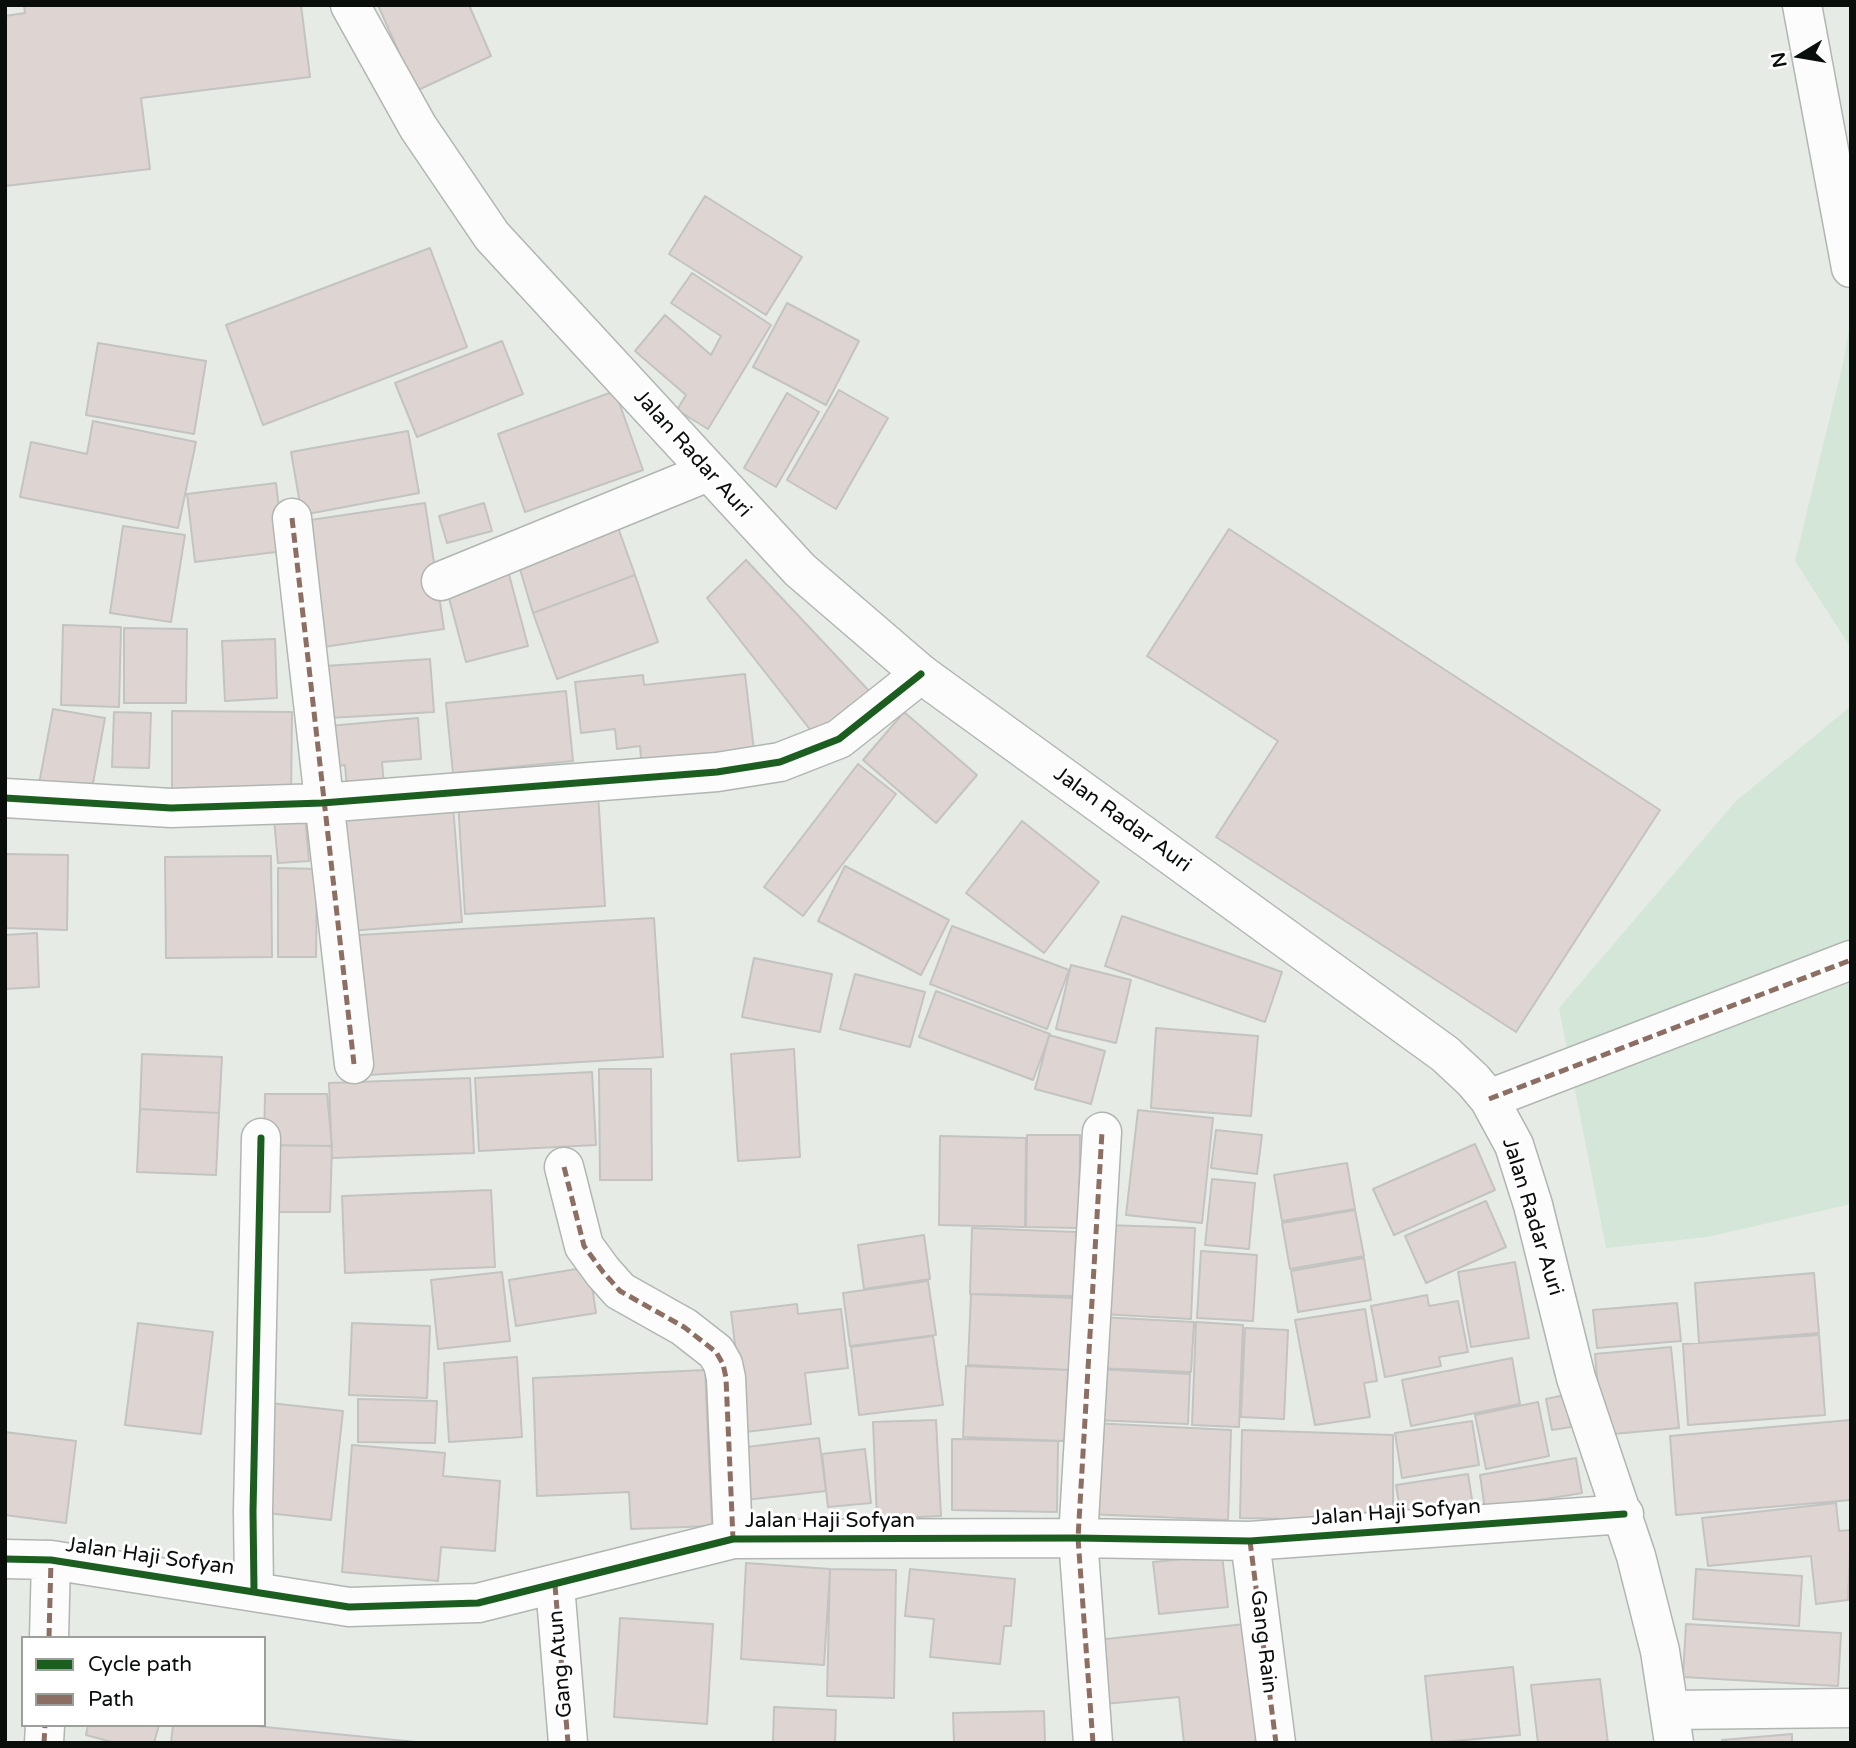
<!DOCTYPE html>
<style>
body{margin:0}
#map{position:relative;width:1856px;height:1748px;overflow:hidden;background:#e6ebe6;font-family:"Varela Round",sans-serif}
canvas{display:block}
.frame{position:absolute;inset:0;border:7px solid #0a0e0b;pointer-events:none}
.legend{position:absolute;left:21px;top:1636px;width:245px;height:91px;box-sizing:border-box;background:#fff;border:2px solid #9d9f9d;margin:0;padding:9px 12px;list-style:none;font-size:21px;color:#0a0e0b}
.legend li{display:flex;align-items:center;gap:14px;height:35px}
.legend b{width:35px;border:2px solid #9d9f9d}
.north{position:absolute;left:1765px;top:21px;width:70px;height:70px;-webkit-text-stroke:5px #fff;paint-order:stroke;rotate:259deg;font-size:19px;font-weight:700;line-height:28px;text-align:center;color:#0a0e0b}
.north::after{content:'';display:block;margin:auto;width:24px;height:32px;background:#0a0e0b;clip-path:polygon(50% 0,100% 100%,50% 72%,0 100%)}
</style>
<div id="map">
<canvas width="1856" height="1748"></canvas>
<div class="frame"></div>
<ul class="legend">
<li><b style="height:9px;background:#1b5e20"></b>Cycle path</li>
<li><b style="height:9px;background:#8d6e63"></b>Path</li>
</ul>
<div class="north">N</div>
</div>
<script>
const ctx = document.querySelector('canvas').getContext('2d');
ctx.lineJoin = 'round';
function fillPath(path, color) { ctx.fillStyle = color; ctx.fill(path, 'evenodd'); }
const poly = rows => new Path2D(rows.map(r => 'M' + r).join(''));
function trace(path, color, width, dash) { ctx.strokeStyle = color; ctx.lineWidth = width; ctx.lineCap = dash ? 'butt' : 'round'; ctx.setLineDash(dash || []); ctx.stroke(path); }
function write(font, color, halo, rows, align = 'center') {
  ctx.font = font + ' "Varela Round",sans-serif'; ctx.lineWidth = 6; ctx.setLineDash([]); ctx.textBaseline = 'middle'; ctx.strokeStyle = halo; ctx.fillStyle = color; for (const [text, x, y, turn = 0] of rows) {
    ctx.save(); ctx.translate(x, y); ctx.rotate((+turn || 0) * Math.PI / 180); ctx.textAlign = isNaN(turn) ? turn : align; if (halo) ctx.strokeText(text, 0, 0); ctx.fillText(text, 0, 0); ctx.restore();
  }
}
const green = poly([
 [1851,316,1851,648,1795,561,1844,359],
 [1851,706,1851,1204,1707,1237,1606,1248,1559,1008,1735,802]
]);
const building = poly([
 [24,5,301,5,310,77,141,98,150,169,5,186,5,16,25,13,24,5],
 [378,5,469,5,491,56,416,91,378,5],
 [705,196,802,257,766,315,669,254,705,196],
 [430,248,467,347,263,425,226,325,430,248],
 [692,273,771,325,708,429,677,410,686,395,635,351,665,315,711,355,721,336,671,303,692,273],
 [787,303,859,341,826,405,753,367,787,303],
 [502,341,523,394,417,437,395,383,502,341],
 [98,343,206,361,194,434,86,415,98,343],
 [839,390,888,418,836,509,787,480,839,390],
 [615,391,643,470,525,512,498,434,615,391],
 [787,393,819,412,776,487,744,468,787,393],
 [93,421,196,442,178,528,20,497,31,442,87,454,93,421],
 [408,431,419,493,302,515,291,452,408,431],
 [276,483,284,551,195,562,187,494,276,483],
 [425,503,444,629,317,648,297,522,425,503],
 [484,503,492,531,447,543,439,516,484,503],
 [615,519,635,575,533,613,517,559,615,519],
 [123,526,185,535,171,622,110,613,123,526],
 [1229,529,1660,810,1516,1032,1216,837,1278,741,1147,656,1229,529],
 [746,560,871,693,819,741,707,598,746,560],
 [507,567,528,646,466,662,445,583,507,567],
 [635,575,658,642,557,679,533,613,635,575],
 [63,625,121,627,119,707,61,705,63,625],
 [124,628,187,629,186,703,124,703,124,628],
 [275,639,277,698,225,701,222,641,275,639],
 [430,659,434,712,329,718,325,666,430,659],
 [745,674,755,759,642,770,640,746,617,749,615,729,581,733,575,682,643,675,644,685,745,674],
 [566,691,573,761,453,773,446,703,566,691],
 [53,709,105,718,91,794,39,784,53,709],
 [172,711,292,712,291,796,172,795,172,711],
 [114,712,151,713,149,768,112,767,114,712],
 [904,712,977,775,936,823,863,760,904,712],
 [418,718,421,759,382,762,384,785,347,787,345,765,332,767,329,726,418,718],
 [858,764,896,794,803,916,764,887,858,764],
 [598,793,605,906,465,914,458,801,598,793],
 [453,805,462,922,349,931,340,813,453,805],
 [305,816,309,861,278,863,274,819,305,816],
 [1022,821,1099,882,1044,953,966,893,1022,821],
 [5,854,68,855,67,930,5,928,5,854],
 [271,856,272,957,166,958,165,857,271,856],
 [845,866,949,920,921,975,818,921,845,866],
 [278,868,317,869,316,957,278,957,278,868],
 [1122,916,1282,972,1265,1022,1105,966,1122,916],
 [654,918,663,1057,368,1075,359,935,654,918],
 [952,926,1069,970,1047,1029,930,984,952,926],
 [37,933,39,987,5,989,5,935,37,933],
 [754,958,832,974,820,1032,742,1017,754,958],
 [1071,965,1131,980,1116,1043,1056,1029,1071,965],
 [855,974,925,992,910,1047,840,1029,855,974],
 [936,991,1050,1034,1033,1080,919,1037,936,991],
 [1156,1028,1258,1036,1251,1116,1151,1108,1156,1028],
 [1049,1035,1105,1051,1091,1104,1035,1089,1049,1035],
 [794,1049,800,1157,738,1161,731,1054,794,1049],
 [142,1054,222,1057,219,1113,140,1109,142,1054],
 [599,1069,651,1069,652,1180,600,1180,599,1069],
 [592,1072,596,1145,479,1151,475,1078,592,1072],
 [470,1078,474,1153,332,1158,329,1083,470,1078],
 [265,1094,327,1094,332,1146,264,1145,265,1094],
 [140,1109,219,1113,216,1175,137,1172,140,1109],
 [1138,1110,1213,1118,1202,1223,1126,1215,1138,1110],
 [1216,1130,1262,1135,1257,1174,1211,1168,1216,1130],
 [1027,1135,1080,1135,1079,1228,1026,1227,1027,1135],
 [940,1136,1026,1138,1025,1227,939,1225,940,1136],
 [1475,1144,1495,1190,1394,1235,1373,1189,1475,1144],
 [264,1145,332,1146,330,1212,264,1212,264,1145],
 [1347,1163,1355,1209,1282,1221,1274,1175,1347,1163],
 [1212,1179,1255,1183,1249,1249,1205,1245,1212,1179],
 [491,1190,495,1267,345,1273,342,1196,491,1190],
 [1486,1201,1506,1247,1426,1283,1405,1236,1486,1201],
 [1355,1210,1364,1256,1290,1269,1282,1223,1355,1210],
 [1106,1225,1195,1228,1191,1319,1102,1314,1106,1225],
 [972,1228,1076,1232,1074,1296,970,1294,972,1228],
 [924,1235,930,1279,864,1289,858,1245,924,1235],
 [1201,1251,1257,1255,1253,1321,1197,1318,1201,1251],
 [1364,1258,1371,1300,1298,1312,1291,1271,1364,1258],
 [1515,1262,1529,1338,1471,1347,1458,1272,1515,1262],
 [589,1267,596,1313,516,1326,509,1280,589,1267],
 [502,1272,510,1341,438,1349,431,1280,502,1272],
 [1814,1273,1819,1333,1699,1343,1695,1283,1814,1273],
 [928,1281,936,1335,850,1346,843,1293,928,1281],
 [971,1294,1074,1298,1071,1370,968,1365,971,1294],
 [1427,1295,1429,1306,1458,1301,1468,1352,1439,1357,1441,1366,1385,1377,1371,1306,1427,1295],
 [1677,1303,1681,1341,1597,1348,1593,1310,1677,1303],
 [797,1304,798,1314,841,1309,848,1368,805,1373,811,1424,746,1432,731,1312,797,1304],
 [1365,1309,1377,1381,1364,1383,1370,1417,1315,1425,1295,1320,1365,1309],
 [1100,1317,1194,1322,1191,1372,1097,1368,1100,1317],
 [1196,1322,1243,1325,1239,1427,1192,1425,1196,1322],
 [138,1323,213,1332,201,1434,125,1425,138,1323],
 [352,1323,430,1326,427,1398,349,1395,352,1323],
 [1245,1328,1288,1330,1284,1419,1241,1417,1245,1328],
 [1819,1335,1825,1415,1688,1425,1683,1344,1819,1335],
 [933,1336,943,1405,859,1415,851,1347,933,1336],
 [1671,1347,1679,1428,1602,1435,1595,1354,1671,1347],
 [517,1357,522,1437,449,1442,444,1363,517,1357],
 [1512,1358,1520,1404,1411,1426,1402,1380,1512,1358],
 [966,1366,1068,1370,1065,1441,963,1437,966,1366],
 [1097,1369,1190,1374,1188,1424,1095,1420,1097,1369],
 [705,1370,712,1526,631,1529,629,1492,537,1496,533,1378,705,1370],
 [1565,1395,1571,1427,1552,1430,1546,1399,1565,1395],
 [358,1399,437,1401,435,1443,358,1442,358,1399],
 [1538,1402,1549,1456,1486,1469,1475,1415,1538,1402],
 [270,1403,343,1411,331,1520,258,1512,270,1403],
 [936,1420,941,1516,877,1519,873,1422,936,1420],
 [1851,1420,1851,1500,1676,1515,1670,1436,1851,1420],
 [1472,1421,1479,1465,1402,1478,1395,1433,1472,1421],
 [1092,1423,1231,1430,1228,1520,1088,1514,1092,1423],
 [1242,1430,1393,1435,1393,1521,1240,1518,1242,1430],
 [5,1432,76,1441,66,1523,5,1515,5,1432],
 [819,1438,826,1491,745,1500,739,1448,819,1438],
 [952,1439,1058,1441,1057,1512,952,1510,952,1439],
 [352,1445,445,1453,443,1476,500,1481,495,1551,441,1547,438,1581,342,1572,352,1445],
 [865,1449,871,1503,828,1507,822,1454,865,1449],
 [1576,1458,1582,1493,1485,1509,1480,1475,1576,1458],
 [1468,1474,1473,1506,1401,1516,1396,1485,1468,1474],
 [1836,1503,1839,1531,1851,1530,1848,1600,1816,1604,1811,1556,1708,1566,1702,1518,1836,1503],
 [1222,1555,1228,1607,1159,1614,1153,1562,1222,1555],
 [746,1563,830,1569,824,1665,741,1659,746,1563],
 [830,1569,896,1570,894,1698,827,1696,830,1569],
 [910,1569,1015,1579,1011,1626,1004,1626,1000,1664,930,1657,934,1619,905,1616,910,1569],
 [1696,1569,1802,1576,1799,1626,1693,1619,1696,1569],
 [620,1618,713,1624,707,1724,614,1717,620,1618],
 [1245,1624,1256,1743,1184,1743,1179,1697,1104,1704,1097,1640,1245,1624],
 [1686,1624,1841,1633,1838,1686,1683,1677,1686,1624],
 [1513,1667,1520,1735,1432,1743,1425,1676,1513,1667],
 [1600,1679,1608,1743,1538,1743,1531,1685,1600,1679],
 [774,1707,836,1710,835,1743,773,1743,774,1707],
 [1044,1711,1045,1743,954,1743,953,1713,1044,1711],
 [88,1725,159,1725,154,1743,116,1743,86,1735,88,1725],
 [173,1725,245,1725,426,1743,171,1743,173,1725],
 [1792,1734,1792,1743,1723,1743,1722,1740,1792,1734]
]);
const minor = poly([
 [1802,5,1851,268],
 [292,518,354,1064],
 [441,581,708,472],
 [5,798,171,808,322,803,717,772,780,762,839,739,921,674],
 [1489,1099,1851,960],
 [564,1167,584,1246,603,1272,620,1291,684,1327,716,1352,723,1364,726,1378,733,1539],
 [1250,1541,1276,1743],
 [5,1559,51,1560,349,1607,478,1603,733,1539,1078,1538,1250,1541,1624,1514],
 [555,1585,568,1743],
 [254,1590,253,1511,261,1138],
 [49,1638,51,1560],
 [1670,1710,1851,1708],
 [44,1743,45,1725],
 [1093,1743,1078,1538,1102,1132]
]);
const major = poly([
 [350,5,418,127,492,236,800,570,921,674,1445,1054,1473,1080,1489,1099,1514,1145,1533,1205,1576,1378,1636,1556,1660,1651,1674,1743]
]);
const quiet = poly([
 [292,518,354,1064],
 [1489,1099,1851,960],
 [564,1167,584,1246,603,1272,620,1291,684,1327,716,1352,723,1364,726,1378,733,1539],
 [1250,1541,1276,1743],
 [555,1585,568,1743],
 [49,1638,51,1560],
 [44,1743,45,1725],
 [1093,1743,1078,1538,1102,1132]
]);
const cycleway = poly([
 [5,798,171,808,322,803,717,772,780,762,839,739,921,674],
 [5,1559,51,1560,349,1607,478,1603,733,1539,1078,1538,1250,1541,1624,1514],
 [254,1590,253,1511,261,1138]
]);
const streetNames = [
 ["Jalan Radar Auri",692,454,48],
 ["Jalan Radar Auri",1122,820,36],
 ["Jalan Radar Auri",1532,1217,73],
 ["Jalan Haji Sofyan",1396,1513,-4],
 ["Jalan Haji Sofyan",830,1521],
 ["Jalan Haji Sofyan",150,1557,8],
 ["Gang Rain",1263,1642,83],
 ["Gang Atun",561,1664,-95]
];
fillPath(green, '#d3e6d7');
fillPath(building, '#ded5d3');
trace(building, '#c3c3c1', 2);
trace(minor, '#b1b6b2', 41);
trace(major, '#b1b6b2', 41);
trace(minor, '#fbfcfb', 38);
trace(major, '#fbfcfb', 38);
trace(quiet, '#8d6e63', 5, [10, 5]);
trace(cycleway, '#1b5e20', 7);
write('21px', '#0a0e0b', '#fff', streetNames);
</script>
